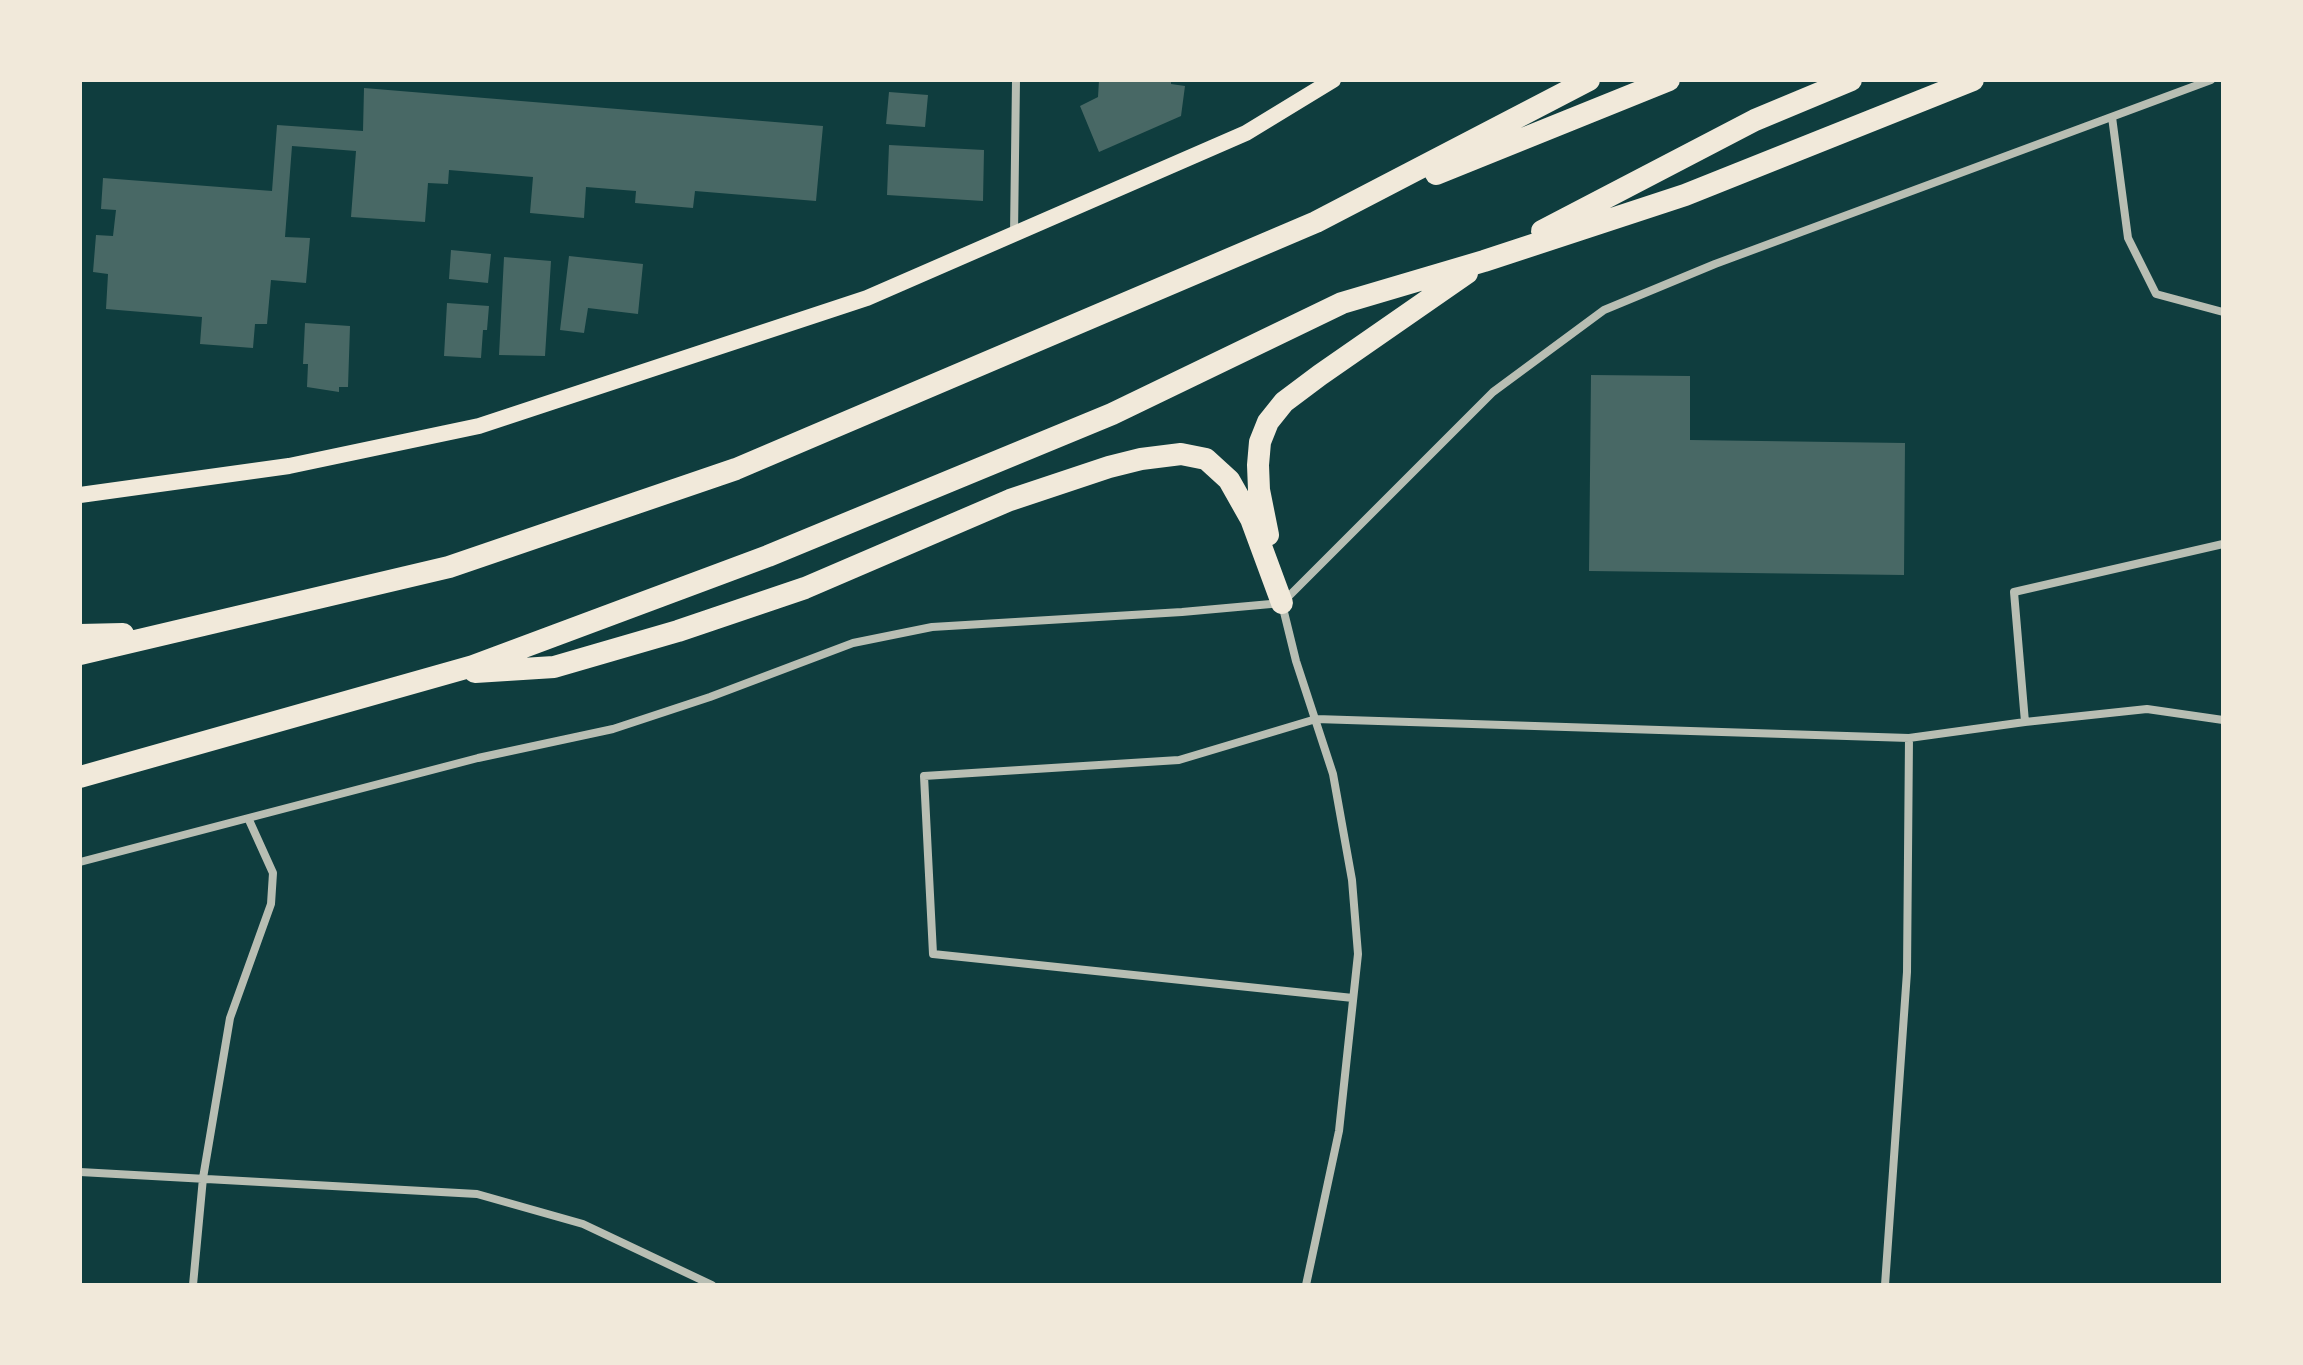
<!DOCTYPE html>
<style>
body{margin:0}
#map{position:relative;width:2303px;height:1365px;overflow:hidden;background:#0f3d3e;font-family:Lato,sans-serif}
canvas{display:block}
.frame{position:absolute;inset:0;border:82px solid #f1e9da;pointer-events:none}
</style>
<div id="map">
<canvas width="2303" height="1365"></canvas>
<div class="frame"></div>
</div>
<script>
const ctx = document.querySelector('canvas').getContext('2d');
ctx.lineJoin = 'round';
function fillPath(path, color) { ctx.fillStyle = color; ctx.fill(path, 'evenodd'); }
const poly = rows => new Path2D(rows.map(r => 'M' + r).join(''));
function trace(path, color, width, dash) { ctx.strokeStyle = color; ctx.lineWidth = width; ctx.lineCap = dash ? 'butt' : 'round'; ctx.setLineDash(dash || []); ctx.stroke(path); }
const building = poly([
 [1099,80,1171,80,1171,84,1185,86,1181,116,1099,152,1080,106,1098,97],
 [364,88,823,126,816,201,695,191,693,208,635,203,636,191,586,187,584,218,530,213,533,177,449,170,448,184,428,183,425,222,351,217,356,151,292,146,285,237,310,238,306,283,271,280,267,324,255,324,253,348,200,344,202,317,106,309,108,274,93,272,96,235,113,236,116,210,101,209,103,178,272,191,277,125,363,131],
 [889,92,928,95,925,127,886,124],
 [889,145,984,150,983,201,887,195],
 [451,250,491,254,488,283,449,279],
 [569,256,643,264,638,314,588,308,584,333,560,330],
 [504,257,551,261,545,356,499,355],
 [447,303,489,306,487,330,483,330,481,358,444,356],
 [305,323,350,326,348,387,339,387,339,392,307,387,308,364,303,364],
 [1591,375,1690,376,1690,440,1905,443,1904,575,1589,571]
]);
const minor = poly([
 [2112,117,2128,238,2156,294,2223,312],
 [1014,234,1016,80],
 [1282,604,1296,661,1333,774,1352,880,1358,954,1339,1131,1306,1285],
 [2025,722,2147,709,2223,720],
 [80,862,478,758,613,729,710,697,853,643,932,627,1182,612,1282,603,1493,392,1604,310,1715,264,2211,80],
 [1353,998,933,954,924,776,1179,760,1316,719,1909,738],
 [80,1172,477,1194,583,1224,712,1285],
 [193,1285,203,1178,230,1018,271,904,273,873,249,820],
 [1885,1285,1907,972,1909,738,2025,722,2014,592,2223,544]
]);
const secondary = poly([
 [80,495,289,466,479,426,867,298,1246,133,1333,80]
]);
const trunk = poly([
 [1436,174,1669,80],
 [1542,231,1755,120,1851,80],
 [1268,535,1259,490,1258,465,1260,442,1268,422,1284,402,1320,375,1467,273],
 [80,635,123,634],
 [80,654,449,567,736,469,1316,222,1589,80],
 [475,672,554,667,678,631,805,588,1010,500,1109,467,1141,459,1181,454,1206,459,1229,480,1251,519,1282,603],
 [80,777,473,666,768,556,1112,414,1342,303,1484,261,1685,195,1973,80]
]);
fillPath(building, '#486865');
trace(minor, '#b8beb3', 8);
trace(secondary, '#f1e9da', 16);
trace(trunk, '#f1e9da', 22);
</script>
